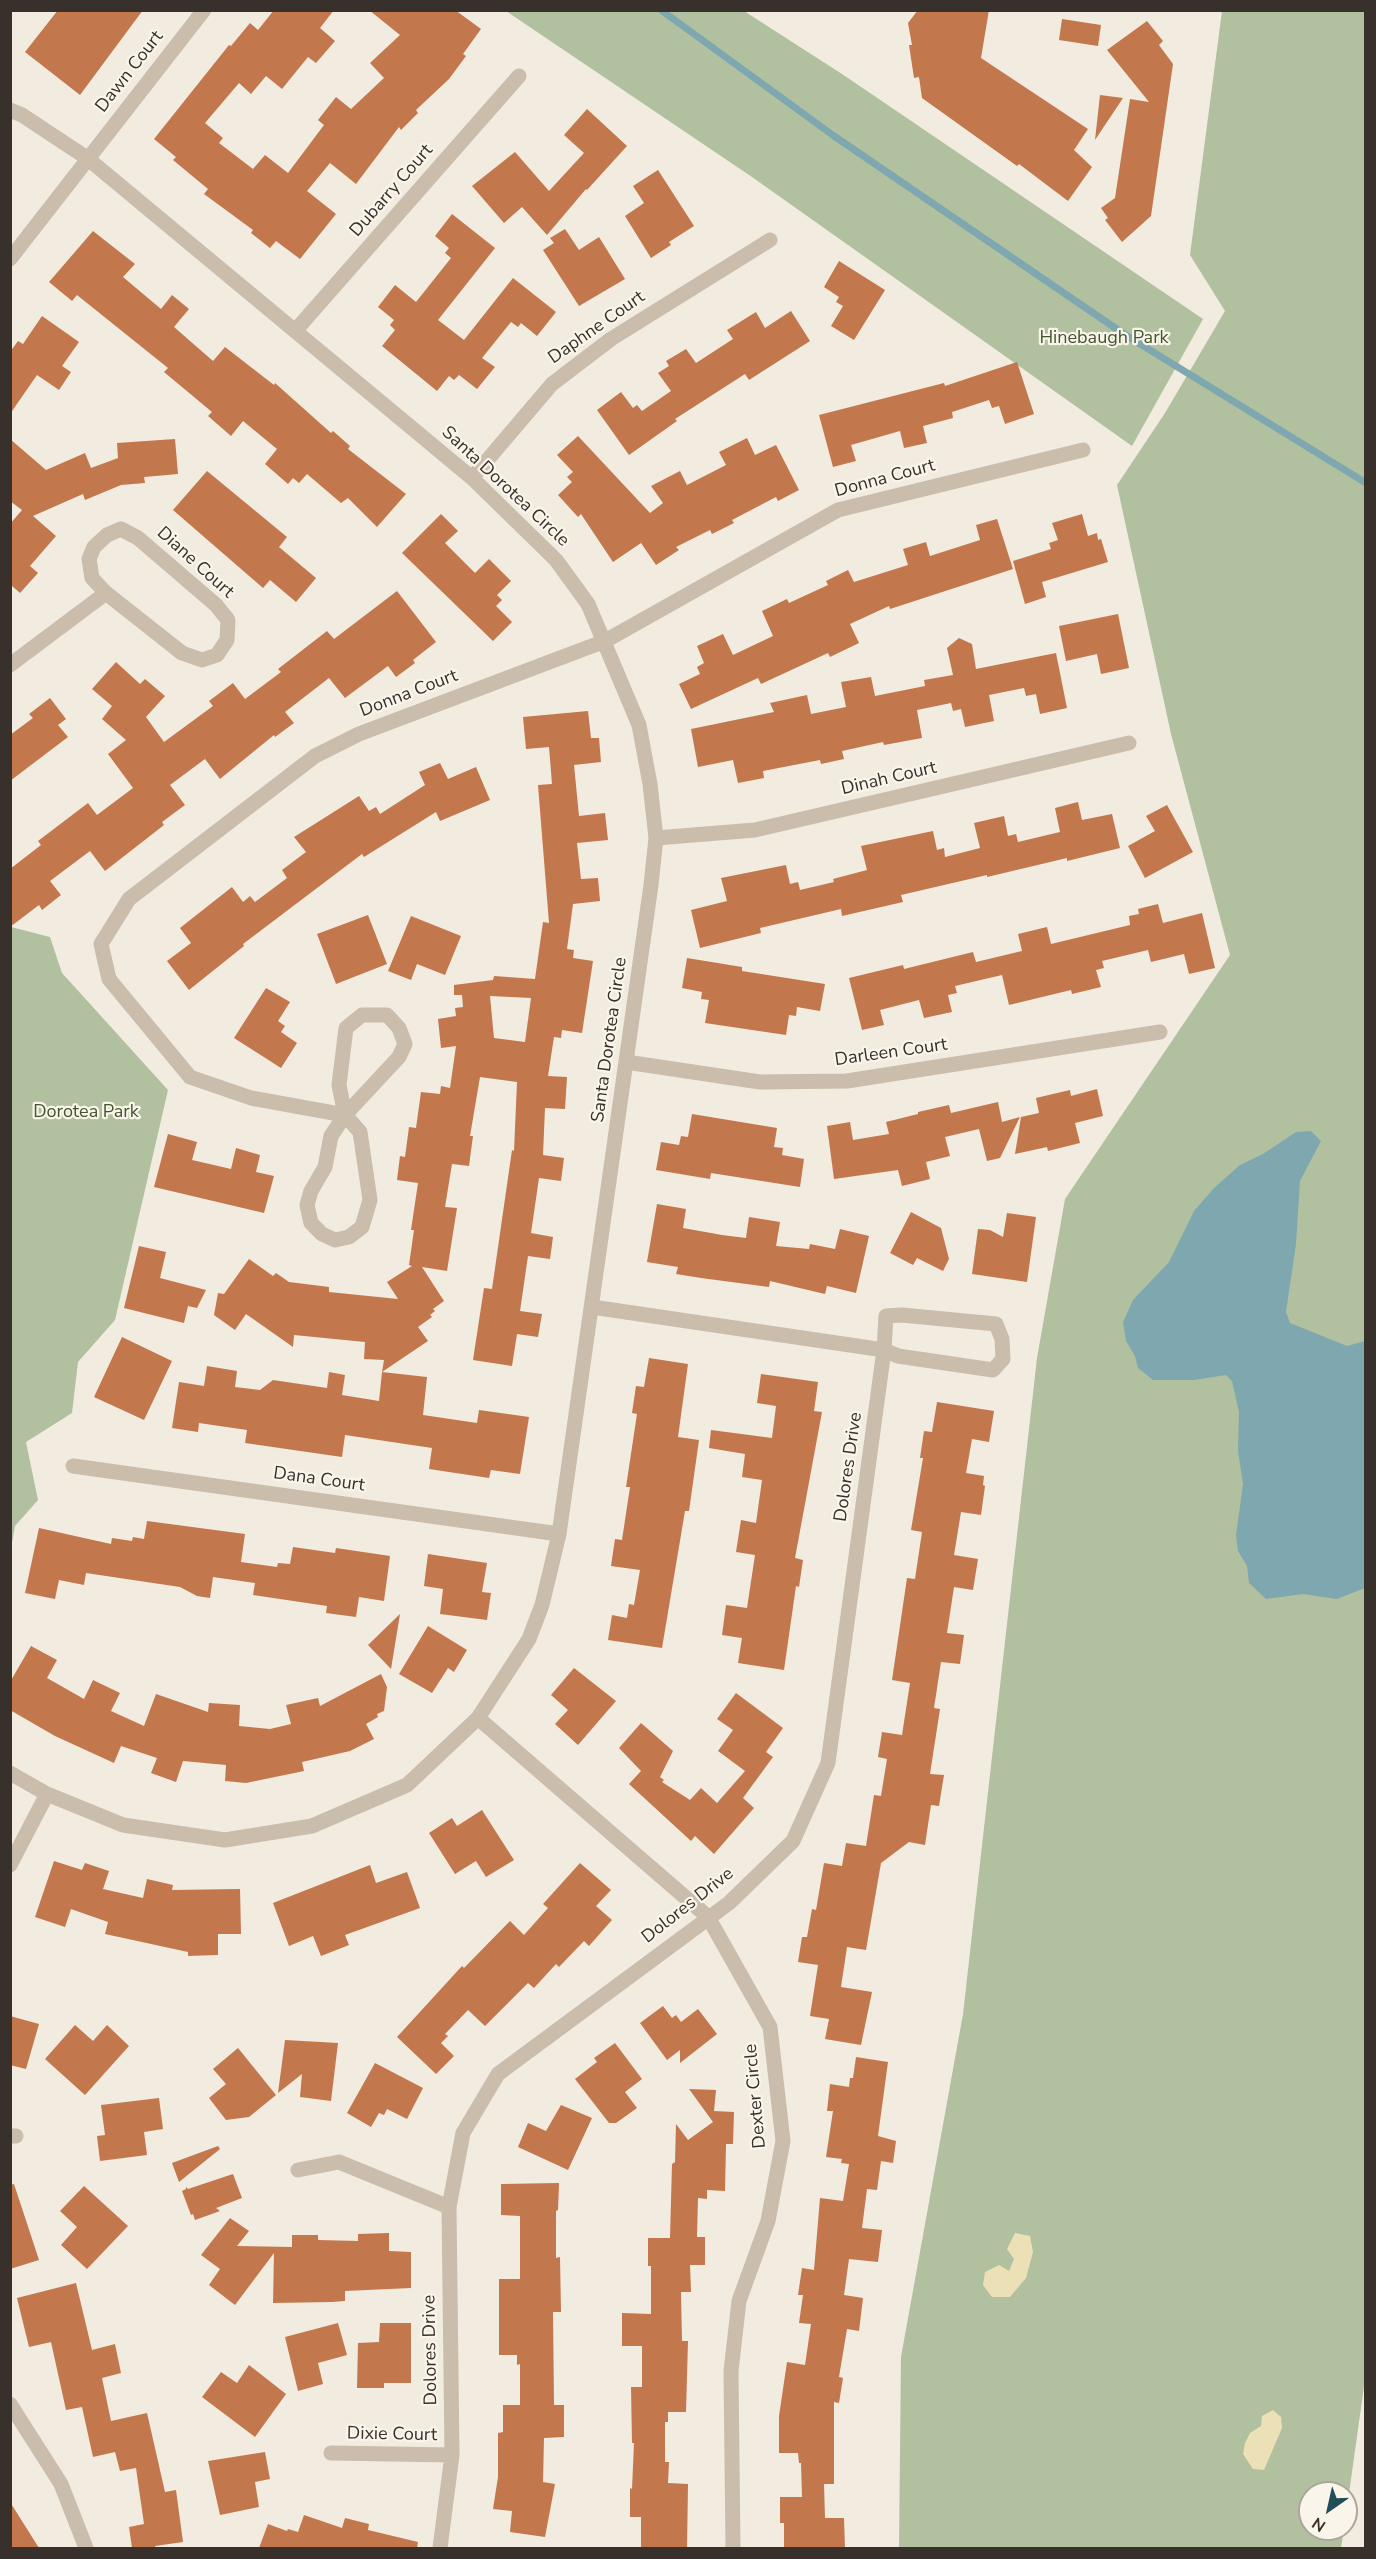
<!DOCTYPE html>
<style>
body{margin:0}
#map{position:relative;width:1376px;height:2559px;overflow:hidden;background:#f2ebdf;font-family:"Nunito Sans",sans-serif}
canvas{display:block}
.frame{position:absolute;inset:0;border:12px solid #38302a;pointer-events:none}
.north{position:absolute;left:1298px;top:2481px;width:60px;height:60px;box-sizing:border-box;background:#faf5eb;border:2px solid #aca69e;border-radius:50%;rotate:214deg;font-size:16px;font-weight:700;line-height:24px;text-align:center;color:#38302a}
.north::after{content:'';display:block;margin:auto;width:21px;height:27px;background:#204e59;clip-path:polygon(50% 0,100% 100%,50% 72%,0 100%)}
</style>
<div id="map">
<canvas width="1376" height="2559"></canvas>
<div class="frame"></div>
<div class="north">N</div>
</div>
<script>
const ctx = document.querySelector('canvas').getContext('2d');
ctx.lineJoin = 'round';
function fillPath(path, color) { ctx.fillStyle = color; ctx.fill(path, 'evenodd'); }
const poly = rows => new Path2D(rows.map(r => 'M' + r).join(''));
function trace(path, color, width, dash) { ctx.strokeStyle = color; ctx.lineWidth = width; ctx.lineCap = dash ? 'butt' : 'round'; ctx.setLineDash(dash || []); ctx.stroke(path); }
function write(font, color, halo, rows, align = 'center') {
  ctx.font = font + ' "Nunito Sans",sans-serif'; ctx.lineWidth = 4.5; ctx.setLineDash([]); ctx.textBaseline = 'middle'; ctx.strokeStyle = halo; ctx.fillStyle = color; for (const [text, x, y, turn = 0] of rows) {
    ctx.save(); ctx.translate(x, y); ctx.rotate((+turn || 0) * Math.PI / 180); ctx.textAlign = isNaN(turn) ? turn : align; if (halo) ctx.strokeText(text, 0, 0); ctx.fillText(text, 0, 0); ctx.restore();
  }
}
const green = poly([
 [506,11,744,11,842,74,1203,319,1132,446,752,177],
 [1222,11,1365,11,1366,2372,1346,2515,1346,2493,1310,2493,1310,2529,1344,2529,1341,2548,899,2548,901,2357,963,2014,1037,1358,1065,1199,1230,955,1171,734,1117,485,1165,413,1225,311,1190,255],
 [11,927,50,937,62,973,168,1090,115,1320,78,1362,72,1413,26,1442,38,1500,15,1526,11,1548]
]);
const sand = poly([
 [1015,2233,1030,2236,1033,2252,1026,2278,1010,2297,992,2297,983,2285,985,2272,999,2265,1009,2271,1014,2259,1007,2249],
 [1273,2410,1281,2417,1282,2428,1264,2470,1253,2469,1243,2454,1245,2443,1250,2433,1261,2426,1262,2416]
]);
const water = poly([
 [1311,1131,1321,1141,1300,1181,1296,1244,1286,1312,1290,1323,1347,1346,1365,1341,1365,1588,1337,1599,1303,1594,1266,1599,1249,1583,1247,1566,1238,1551,1236,1535,1243,1484,1238,1451,1239,1412,1232,1381,1226,1375,1194,1380,1153,1380,1138,1368,1135,1356,1126,1341,1123,1322,1133,1300,1169,1262,1194,1211,1214,1188,1240,1165,1263,1154,1296,1132]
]);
const stream = poly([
 [661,10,834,136,1124,334,1366,483]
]);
const building = poly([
 [58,10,143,10,80,95,25,52],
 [274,10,334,10,320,28,335,41,316,63,308,57,282,89,266,76,251,94,239,83,205,123,223,138,219,143,253,169,265,155,288,173,324,125,318,120,336,97,351,109,384,78,370,63,400,35,369,10,455,10,481,29,463,54,466,56,449,79,416,110,418,113,401,130,399,127,356,184,330,163,307,191,336,214,300,259,276,241,270,248,251,233,253,230,204,194,208,189,173,160,176,157,154,139,229,45,231,46,250,23,258,30],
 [918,10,989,10,981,58,1088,129,1074,150,1092,167,1068,201,1019,164,1017,166,922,98,919,77,914,78,909,45,912,45,908,23],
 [1062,19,1101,25,1098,46,1059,40],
 [1147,21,1163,41,1159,45,1173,64,1151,216,1122,242,1105,220,1108,218,1101,208,1115,198,1130,99,1149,102,1107,50],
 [1100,95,1123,98,1095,140],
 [587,109,627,146,587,190,586,189,547,235,522,207,504,223,472,186,515,152,549,191,584,153,564,135],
 [658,170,694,226,669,242,671,245,651,258,625,216,644,203,633,186],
 [452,214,495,248,438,320,464,340,513,278,556,312,537,336,521,323,518,327,511,322,482,358,495,367,477,389,459,375,454,380,449,376,437,391,382,346,395,330,390,325,394,320,378,307,395,285,416,302,451,258,445,253,449,248,435,236],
 [565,229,579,250,599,237,625,279,579,306,543,250,554,243,550,238],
 [93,231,135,264,123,277,161,309,172,295,189,309,174,327,213,361,225,347,274,385,275,383,331,433,333,431,350,446,348,449,406,494,377,527,348,498,341,503,307,474,299,483,293,478,288,484,265,464,277,449,243,421,231,436,208,416,212,412,164,372,168,368,77,295,72,301,49,282],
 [839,261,885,290,854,340,831,326,843,306,836,302,839,297,824,287],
 [791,311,810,341,749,380,745,374,675,419,677,421,629,455,597,410,621,392,633,408,637,405,642,411,671,391,658,373,669,366,666,361,686,349,696,363,733,339,727,330,756,312,765,328],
 [42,316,79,342,62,366,71,372,59,390,37,375,10,414,10,352,18,341,23,344],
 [1017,362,1034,414,1005,424,999,406,992,408,989,400,952,412,953,418,923,426,927,443,904,448,900,431,851,445,856,461,833,467,819,415,944,383,945,386],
 [578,436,650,513,663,503,651,486,680,471,687,485,726,465,719,452,747,438,755,455,776,445,799,490,778,501,776,497,732,520,734,523,712,534,710,530,676,547,679,550,656,565,641,543,613,562,581,514,578,517,558,495,572,482,567,477,573,472,557,455],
 [10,439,46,470,85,453,91,468,118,458,117,443,175,439,178,474,144,477,145,483,121,485,85,500,83,494,33,516,56,536,30,566,38,573,20,593,12,586,10,588,10,524,22,510,10,501],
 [207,471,287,537,279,547,316,578,296,602,270,580,263,588,173,510],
 [441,514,458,531,445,543,475,573,489,559,511,581,497,595,502,600,496,606,512,622,493,641,402,553],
 [1082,514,1088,536,1097,533,1098,540,1101,539,1108,562,1042,582,1046,597,1025,604,1013,561,1051,549,1049,543,1058,540,1052,523],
 [997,519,1013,569,890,609,889,606,850,624,859,643,830,657,828,653,761,684,758,678,691,709,679,684,700,674,697,667,704,663,697,646,723,634,733,655,773,636,762,611,787,599,789,603,828,585,826,581,848,570,854,582,908,565,903,549,926,542,930,556,980,540,976,525],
 [397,591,436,642,413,660,415,663,396,677,388,666,345,698,329,678,285,712,294,723,275,737,274,735,220,779,205,759,170,785,185,805,162,822,164,825,105,871,90,851,50,881,61,895,42,910,39,905,10,927,10,869,41,845,38,841,88,803,97,815,133,788,108,754,126,740,102,719,112,706,92,689,116,662,140,684,145,679,165,696,146,717,164,742,213,706,209,701,233,683,245,699,281,672,278,669,327,631,334,639],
 [1118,614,1129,668,1101,674,1097,654,1066,661,1059,626],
 [959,638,972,644,976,669,1056,653,1067,708,1040,714,1036,694,1026,696,1024,688,989,695,994,721,965,727,961,709,953,711,951,703,917,710,922,738,884,745,883,742,842,751,844,759,821,764,820,760,763,771,764,778,738,783,733,760,698,767,691,729,774,712,770,703,807,695,811,714,846,707,841,682,871,677,875,696,925,686,924,680,953,675,947,648],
 [50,698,66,719,58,725,68,737,10,781,10,735,33,718,29,714],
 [588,711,591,738,599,738,601,762,574,765,579,816,605,813,608,840,577,843,581,879,598,878,600,901,573,904,567,949,574,950,573,958,593,961,582,1033,562,1030,561,1038,554,1037,548,1076,567,1077,565,1109,545,1108,543,1155,564,1158,561,1181,539,1178,531,1233,553,1237,550,1259,528,1256,520,1311,542,1314,538,1337,517,1334,512,1366,473,1360,484,1288,492,1289,512,1150,514,1151,517,1082,480,1077,470,1136,473,1136,469,1166,452,1164,445,1207,457,1208,447,1271,422,1267,444,1301,433,1309,435,1311,430,1315,432,1317,418,1327,428,1341,382,1372,384,1360,364,1359,365,1342,294,1335,293,1347,246,1314,235,1330,214,1315,218,1293,224,1294,249,1259,273,1276,276,1273,289,1282,329,1287,329,1292,398,1299,387,1282,412,1266,409,1265,414,1230,411,1230,418,1183,397,1180,400,1156,405,1157,409,1127,416,1128,421,1092,440,1094,441,1086,450,1088,456,1046,441,1048,438,1019,456,1016,455,1008,463,1007,462,995,454,995,454,985,493,980,494,976,535,979,543,922,549,923,538,785,552,784,549,747,526,749,523,717],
 [490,996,531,998,525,1042,494,1038],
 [440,763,448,779,476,767,490,800,440,821,436,812,364,857,362,854,243,944,244,946,189,990,167,961,191,943,180,928,232,887,243,902,250,896,255,902,287,878,282,870,306,852,294,837,359,796,369,811,376,807,380,814,425,785,419,772],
 [1078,802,1082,820,1112,814,1120,848,1067,861,1067,858,987,877,987,875,901,895,903,902,842,916,841,909,760,928,761,933,700,948,691,910,727,901,721,878,786,865,790,884,798,882,800,890,834,882,833,879,867,870,861,846,933,831,937,850,944,848,945,857,980,848,974,823,1004,816,1008,836,1016,834,1018,842,1060,832,1055,808],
 [1167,805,1193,852,1145,878,1128,846,1155,831,1146,816],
 [1158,904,1163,923,1202,913,1215,968,1189,974,1184,954,1151,962,1148,950,1102,961,1104,968,1096,970,1101,987,1072,994,1071,990,1009,1005,1002,975,955,986,957,993,948,995,952,1012,924,1018,919,1000,880,1010,884,1025,862,1030,849,978,903,965,904,969,973,952,976,962,1022,951,1018,934,1047,927,1051,944,1130,925,1129,916,1139,914,1138,909],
 [368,915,387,964,336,984,317,934],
 [411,916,461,936,445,975,417,964,411,980,388,971],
 [687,958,742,967,742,971,825,984,820,1011,797,1007,796,1016,789,1015,786,1035,705,1023,709,1000,701,999,702,992,682,988],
 [266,988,290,1002,278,1021,285,1026,281,1032,297,1043,281,1068,234,1038],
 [1097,1089,1103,1116,1075,1123,1080,1143,1048,1151,1047,1147,1015,1154,1021,1117,1039,1113,1036,1098,1070,1090,1071,1096],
 [998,1102,1002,1122,1020,1117,1000,1158,987,1161,979,1129,945,1137,950,1156,926,1162,930,1179,902,1186,898,1170,834,1179,827,1126,850,1122,853,1140,889,1134,886,1122,918,1114,918,1112,949,1105,951,1113],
 [692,1114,777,1128,774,1147,783,1148,782,1155,804,1159,800,1187,711,1173,710,1179,656,1170,661,1142,679,1145,681,1136,688,1137],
 [168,1134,197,1142,192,1160,231,1169,236,1148,260,1155,256,1172,274,1176,264,1213,154,1187],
 [657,1204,686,1209,683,1228,722,1235,746,1238,749,1217,780,1222,776,1246,809,1249,810,1244,835,1249,840,1229,869,1236,856,1293,827,1286,825,1294,770,1281,769,1287,701,1278,676,1274,678,1267,647,1262],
 [911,1212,941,1228,949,1259,943,1271,917,1258,913,1265,890,1253],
 [1007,1213,1036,1217,1027,1282,972,1274,978,1229,990,1230,1003,1237],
 [139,1246,166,1252,160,1278,206,1290,197,1308,188,1306,184,1323,124,1308],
 [122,1337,172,1361,144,1420,94,1397],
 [649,1358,688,1364,678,1437,699,1440,689,1511,685,1511,662,1648,608,1640,612,1615,627,1618,629,1604,634,1605,640,1570,611,1566,615,1539,622,1540,630,1487,626,1487,637,1414,632,1413,636,1386,644,1387],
 [207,1366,237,1371,235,1387,260,1390,273,1380,327,1388,329,1372,345,1375,342,1395,379,1401,382,1372,427,1377,423,1415,477,1423,479,1410,529,1417,520,1474,491,1470,489,1478,429,1469,432,1448,345,1435,342,1457,245,1443,247,1430,199,1423,198,1432,172,1428,179,1382,204,1386],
 [761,1374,818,1382,814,1411,822,1412,795,1558,803,1560,799,1587,796,1586,784,1670,738,1663,742,1638,722,1635,726,1605,747,1608,755,1555,736,1552,741,1520,756,1523,762,1480,742,1477,745,1454,709,1448,711,1430,772,1438,776,1406,757,1403],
 [937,1402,994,1411,989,1442,972,1439,966,1473,984,1476,983,1485,985,1486,981,1515,961,1512,954,1555,978,1559,973,1590,954,1587,947,1633,964,1635,960,1664,941,1662,934,1708,940,1709,930,1774,944,1775,939,1806,931,1805,925,1845,909,1842,881,1863,866,1950,847,1947,841,1987,872,1992,861,2045,825,2039,829,2019,810,2016,818,1965,798,1962,802,1937,807,1937,812,1909,816,1910,824,1863,842,1866,846,1843,866,1846,874,1795,881,1796,887,1759,878,1757,882,1732,902,1735,910,1683,892,1680,907,1578,915,1579,922,1532,911,1530,923,1458,920,1458,924,1431,932,1432],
 [147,1521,245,1534,241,1562,277,1567,278,1563,290,1564,293,1547,335,1553,336,1548,390,1556,384,1601,359,1597,356,1617,326,1613,327,1606,253,1595,255,1583,213,1577,210,1598,197,1596,180,1587,86,1573,84,1585,59,1580,55,1599,25,1593,39,1528,111,1544,112,1538,132,1541,133,1537,144,1539],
 [428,1554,487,1563,482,1592,491,1593,487,1620,440,1614,443,1589,424,1586],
 [400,1614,391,1669,368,1645],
 [428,1626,467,1650,454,1672,448,1668,432,1693,399,1674],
 [31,1646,57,1660,47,1678,84,1699,93,1680,120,1693,111,1711,144,1726,156,1694,208,1712,209,1703,240,1705,239,1726,270,1729,291,1724,286,1705,318,1698,320,1706,381,1674,387,1687,384,1711,377,1714,378,1717,366,1724,374,1739,350,1751,302,1762,304,1771,246,1783,225,1781,226,1765,183,1761,176,1782,151,1773,157,1758,121,1746,114,1763,55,1736,10,1710,10,1682],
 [574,1668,616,1701,578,1745,555,1724,568,1710,551,1695],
 [736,1693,783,1728,766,1752,773,1757,743,1798,754,1808,714,1854,695,1836,691,1841,629,1784,641,1771,619,1748,641,1723,673,1751,660,1777,664,1780,662,1782,690,1800,701,1788,717,1803,745,1771,718,1751,733,1730,717,1719],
 [482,1810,514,1860,486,1877,476,1861,455,1874,429,1833,452,1818,457,1826],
 [54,1861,82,1870,85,1863,109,1871,103,1889,143,1898,147,1879,173,1885,172,1890,240,1889,241,1934,218,1934,218,1955,188,1956,188,1952,105,1934,108,1922,71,1909,65,1927,35,1917],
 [580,1863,611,1890,596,1906,612,1920,589,1946,584,1941,559,1967,556,1964,534,1988,528,1983,485,2026,468,2010,445,2034,448,2036,441,2043,454,2056,436,2074,397,2037,462,1966,464,1968,510,1921,524,1935,548,1908,543,1904],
 [370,1865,376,1883,407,1872,420,1908,345,1935,349,1945,321,1956,313,1936,289,1946,273,1903],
 [663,2006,672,2018,676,2015,681,2022,698,2009,717,2034,680,2063,680,2050,667,2060,640,2023],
 [10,2016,39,2024,26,2069,10,2065],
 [75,2025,93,2041,107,2025,129,2046,85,2095,45,2059],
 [285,2040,338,2043,331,2101,300,2097,302,2074,278,2093],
 [615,2043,642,2079,625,2092,637,2108,616,2123,609,2123,575,2079,597,2062,594,2058],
 [238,2048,276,2095,249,2117,226,2120,209,2098,226,2084,213,2069],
 [856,2057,888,2062,878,2136,896,2141,893,2163,881,2161,877,2190,867,2189,862,2228,882,2230,878,2262,849,2259,844,2295,863,2298,859,2331,847,2329,839,2377,843,2378,839,2403,834,2402,834,2484,824,2484,825,2518,844,2518,845,2548,784,2548,784,2523,780,2523,780,2497,802,2497,801,2463,799,2463,798,2453,779,2453,779,2416,787,2362,805,2365,811,2324,799,2323,803,2295,798,2295,802,2268,814,2270,820,2198,843,2201,849,2164,841,2163,842,2159,826,2157,833,2111,827,2111,830,2084,849,2087,850,2078,853,2078],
 [375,2063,423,2088,407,2119,387,2109,384,2115,379,2113,371,2127,347,2113],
 [689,2089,716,2090,714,2111,734,2112,733,2144,726,2144,725,2191,707,2190,707,2199,698,2198,697,2237,705,2237,705,2265,690,2265,691,2292,681,2292,682,2341,688,2341,686,2412,668,2412,668,2422,665,2422,665,2462,669,2462,668,2483,688,2484,687,2548,641,2548,641,2517,630,2517,630,2488,632,2489,634,2443,632,2443,631,2387,642,2387,642,2346,622,2346,622,2313,651,2314,651,2266,648,2266,648,2238,670,2238,672,2164,675,2162,676,2124,688,2140,713,2122],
 [159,2098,163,2129,144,2132,147,2155,100,2161,97,2136,105,2135,101,2105],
 [561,2105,592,2118,568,2170,518,2147,528,2123,546,2131],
 [218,2146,220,2149,179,2182,172,2163],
 [233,2174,242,2198,216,2208,220,2211,195,2220,193,2214,191,2215,182,2191,186,2189,186,2187,188,2189],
 [559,2183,558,2210,556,2211,556,2258,560,2257,561,2312,553,2312,554,2405,564,2405,564,2437,544,2438,543,2482,555,2484,545,2537,510,2532,512,2511,493,2509,498,2477,498,2433,503,2432,503,2405,520,2405,520,2364,517,2365,517,2355,499,2355,499,2279,520,2279,520,2216,501,2215,501,2184],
 [14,2184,39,2260,10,2269,10,2185],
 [84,2186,128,2226,87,2269,61,2245,77,2227,60,2211],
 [230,2218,249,2231,237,2246,292,2247,292,2235,318,2235,318,2240,358,2241,358,2234,389,2233,389,2251,411,2252,411,2288,345,2291,345,2301,332,2302,273,2303,274,2253,235,2305,209,2285,220,2269,201,2255],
 [76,2283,92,2350,115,2344,121,2373,102,2378,111,2421,147,2413,165,2492,176,2490,183,2542,155,2546,156,2548,132,2548,129,2527,144,2524,136,2468,120,2471,115,2452,93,2457,82,2407,66,2410,51,2342,29,2347,17,2298],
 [338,2323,347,2355,318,2363,323,2384,298,2391,285,2337],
 [380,2323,411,2323,411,2383,384,2383,384,2388,357,2388,358,2343,379,2342],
 [249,2365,286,2394,255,2437,202,2397,221,2372,237,2383],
 [265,2452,270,2479,255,2482,259,2507,220,2515,208,2461],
 [10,2502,39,2548,10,2548],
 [304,2515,342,2528,345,2518,369,2524,368,2530,418,2542,417,2548,259,2548,268,2524,287,2531,288,2529,298,2532]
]);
const minor = poly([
 [10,110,22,115,87,158,472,478,556,560,588,604,639,725,650,784,656,838,651,885,559,1534,542,1605,529,1639,478,1718,407,1785,312,1826,225,1840,123,1825,47,1794,10,1773],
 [10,259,204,10],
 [295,331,519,76],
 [472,478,552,384,611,339,770,240],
 [121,529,138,538,216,605,228,620,227,640,217,655,202,660,182,653,106,593,92,578,89,559,94,547,107,535,121,529],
 [10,665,106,593],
 [656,838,755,830,1129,743],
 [626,1062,760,1082,847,1081,1160,1032],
 [345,1115,251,1098,190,1077,109,979,101,944,129,899,315,756,359,734,605,641,838,510,1083,450],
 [345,1115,360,1132,370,1200,362,1227,349,1237,335,1240,322,1234,311,1223,307,1205,311,1191,325,1167,331,1136,345,1115,399,1057,405,1044,399,1028,387,1015,362,1015,346,1028,339,1085,345,1115],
 [902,1315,996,1324,1002,1339,1003,1359,993,1370,898,1356,884,1350,886,1316,902,1315],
 [73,1466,559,1534],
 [478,1718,708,1917,770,2027,783,2141,768,2221,739,2301,731,2371,733,2548],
 [10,1865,47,1794],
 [10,2136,16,2136],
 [298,2170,339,2162,449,2207],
 [10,2404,61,2484,86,2548],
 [331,2453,452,2455],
 [440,2548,452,2455,449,2207,463,2133,498,2074,729,1903,793,1841,828,1763,884,1350,592,1307]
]);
const streetNames = [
 ["Dawn Court",130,72,-52],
 ["Dubarry Court",392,191,-49],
 ["Daphne Court",597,328,-35],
 ["Donna Court",885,479,-15],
 ["Santa Dorotea Circle",505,487,43],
 ["Diane Court",195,563,42],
 ["Donna Court",409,694,-21],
 ["Dinah Court",889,779,-13],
 ["Santa Dorotea Circle",610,1040,-82],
 ["Darleen Court",891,1053,-8],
 ["Dolores Drive",849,1467,-82],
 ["Dana Court",319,1480,8],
 ["Dolores Drive",688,1906,-38],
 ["Dexter Circle",756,2096,-95],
 ["Dolores Drive",431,2350,-91],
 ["Dixie Court",392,2435,1]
];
const parkNames = [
 ["Hinebaugh Park",1104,339],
 ["Dorotea Park",86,1113]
];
fillPath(green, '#b1c19f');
fillPath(sand, '#ece0b7');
fillPath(water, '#7ea7af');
trace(stream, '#7ea7af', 7);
fillPath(building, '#c2774d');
trace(minor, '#cabdab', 15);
write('18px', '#38302a', '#faf5eb', streetNames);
write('18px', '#42562e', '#faf5eb', parkNames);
</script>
